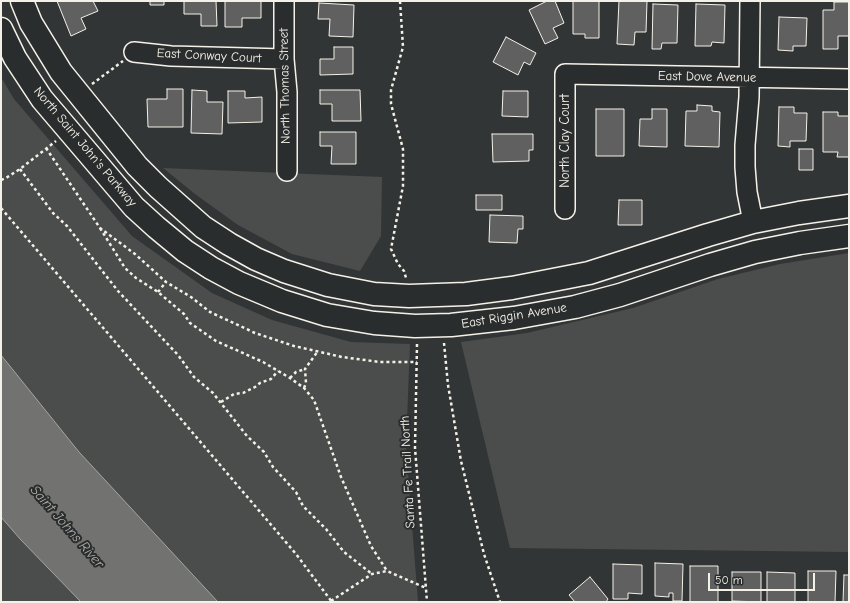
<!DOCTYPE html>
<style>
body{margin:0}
#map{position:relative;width:850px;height:603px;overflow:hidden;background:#323535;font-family:"Comic Neue",sans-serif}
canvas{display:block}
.frame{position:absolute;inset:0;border:2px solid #f4f1e8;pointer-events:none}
.scale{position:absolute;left:708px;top:573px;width:107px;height:18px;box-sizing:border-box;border:2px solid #f4f1e8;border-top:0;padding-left:5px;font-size:12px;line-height:14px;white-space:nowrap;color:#f4f1e8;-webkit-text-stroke:3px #2a2d2e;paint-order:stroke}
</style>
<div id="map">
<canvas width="850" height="603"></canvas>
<div class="frame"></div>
<div class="scale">50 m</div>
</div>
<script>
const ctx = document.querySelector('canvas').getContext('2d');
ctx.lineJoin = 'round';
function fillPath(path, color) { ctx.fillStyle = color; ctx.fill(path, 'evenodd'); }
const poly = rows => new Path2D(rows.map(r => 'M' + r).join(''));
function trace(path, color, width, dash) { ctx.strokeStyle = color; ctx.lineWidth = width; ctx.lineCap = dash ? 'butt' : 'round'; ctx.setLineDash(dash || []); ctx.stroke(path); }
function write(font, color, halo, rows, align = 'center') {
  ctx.font = font + ' "Comic Neue",sans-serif'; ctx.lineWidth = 4; ctx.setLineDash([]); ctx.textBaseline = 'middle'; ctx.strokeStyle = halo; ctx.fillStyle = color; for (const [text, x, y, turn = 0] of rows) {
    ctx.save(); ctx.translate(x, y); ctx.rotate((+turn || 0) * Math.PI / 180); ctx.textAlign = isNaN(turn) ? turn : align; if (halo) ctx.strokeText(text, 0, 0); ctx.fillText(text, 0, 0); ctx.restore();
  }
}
const green = poly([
 [1,77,14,99,132,236,212,293,272,320,351,342,410,344,406,446,418,602,1,602],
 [163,168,382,177,381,236,360,271,292,254,238,225,195,194],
 [849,253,849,552,510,548,461,342,527,333,633,308,718,279,780,264]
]);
const water = poly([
 [1,355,79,452,218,602,81,602,21,540,1,517,1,355]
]);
const building = poly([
 [57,1,93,1,98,11,81,18,86,29,71,36,57,1],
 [150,1,164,1,164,5,150,5,150,1],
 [184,1,216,1,217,26,201,26,201,14,184,14,184,1],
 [225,1,261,1,261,18,242,18,242,27,225,27,225,1],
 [547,1,555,1,564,23,553,28,558,38,545,44,529,10,547,1],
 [573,1,599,1,599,38,585,38,585,34,573,34,573,1],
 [619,1,647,1,646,32,635,32,634,45,617,44,619,1],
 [834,2,849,2,849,36,838,36,838,49,823,49,823,10,834,10,834,2],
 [319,3,354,5,353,37,329,36,330,19,318,19,319,3],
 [653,4,678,5,677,43,662,43,661,49,652,49,653,4],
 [696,4,725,5,724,43,712,42,711,46,695,46,696,4],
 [779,17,807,18,806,46,793,46,793,51,778,50,779,17],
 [506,37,536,53,530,65,524,62,518,75,493,62,506,37],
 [334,47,353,47,353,74,320,75,320,59,334,59,334,47],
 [167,89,183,89,183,127,148,127,147,99,167,99,167,89],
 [192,90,207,91,207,102,223,102,222,134,191,133,192,90],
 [320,90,360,90,361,121,332,121,332,104,320,104,320,90],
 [228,91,245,91,245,98,262,97,262,122,228,123,228,91],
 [503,91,528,91,528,117,502,116,503,91],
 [697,105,712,106,712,111,720,112,719,147,685,146,686,111,697,111,697,105],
 [779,107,794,107,794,113,807,113,806,141,790,141,790,147,778,146,779,107],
 [596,109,624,109,624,156,596,156,596,109],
 [652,109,667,109,667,147,639,146,640,119,652,119,652,109],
 [823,112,838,112,838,116,849,116,849,157,837,157,838,152,823,152,823,112],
 [320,132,356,132,356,164,331,164,332,146,320,146,320,132],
 [492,134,533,134,533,150,529,150,529,161,493,162,492,134],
 [799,149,813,149,813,170,799,170,799,149],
 [476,195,502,195,502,210,476,210,476,195],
 [619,200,642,200,642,225,618,225,619,200],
 [490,215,523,216,523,229,518,229,517,243,489,242,490,215],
 [655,563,683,564,682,601,673,601,673,593,669,593,669,597,655,596,655,563],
 [613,564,642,565,642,594,628,593,628,599,613,599,613,564],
 [690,566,718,566,718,602,690,602,690,566],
 [808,571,836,571,835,602,808,602,808,571],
 [732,572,761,572,761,602,732,601,732,572],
 [767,572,795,573,795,602,767,602,767,572],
 [844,575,849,575,849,602,843,602,844,575],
 [590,577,608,599,606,602,575,602,569,595,590,577]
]);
const path = poly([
 [400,1,403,47,391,90,391,104,403,149,403,186,391,249,398,264,404,271,406,278],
 [92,84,123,61],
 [46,148,100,228,135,254,166,282,191,297,210,312,255,333,294,346,342,357,380,362,417,362],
 [20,169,53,213,67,226,118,291,178,355,194,377,213,393,247,436,264,452,273,467,296,492,303,506,326,529,344,552,372,574],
 [1,180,6,178,20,169,56,141],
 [1,208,296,554,332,602],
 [100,228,125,268,136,278,158,292,184,314,190,323,216,341,263,362,290,378,304,388,314,400,341,477,371,546,387,571],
 [158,292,166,282],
 [444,343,448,385,461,461,484,554,500,602],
 [417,344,415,448,427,602],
 [290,378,296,372,305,369],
 [304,388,306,383,305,369,318,351],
 [221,402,234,394,243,393,255,387,260,383,271,379,278,371],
 [331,601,372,574,387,571,426,588]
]);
const minor = poly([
 [284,1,284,59,287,92,287,171],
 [750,1,749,97,745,145,745,167,747,192,753,222],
 [134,52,171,56,284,59],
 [565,209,565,74,849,79]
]);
const major = poly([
 [22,1,31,23,61,72,137,166,158,187,203,227,229,244,256,259,284,271,328,285,374,294,409,296,466,294,512,288,589,273,708,235,753,222,799,213,849,206],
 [1,29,15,58,42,99,134,207,156,227,185,251,211,268,239,283,282,301,327,315,374,323,415,326,451,325,514,318,575,307,620,295,710,265,755,252,800,243,849,236]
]);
const streetNames = [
 ["East Conway Court",209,56,3],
 ["East Dove Avenue",707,77,1],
 ["North Thomas Street",285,86,-91],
 ["North Clay Court",565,141,-90],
 ["North Saint John's Parkway",85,147,50],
 ["East Riggin Avenue",514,316,-9],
 ["Santa Fe Trail North",408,472,-93]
];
const waterNames = [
 ["Saint Johns River",67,527,49]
];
fillPath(green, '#4b4d4c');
fillPath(water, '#727370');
trace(water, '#a6a5a0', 1);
fillPath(building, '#5f605f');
trace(building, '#f4f1e8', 1);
trace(minor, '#f4f1e8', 22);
trace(major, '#f4f1e8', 25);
trace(path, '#f4f1e8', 2.5, [3, 3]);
trace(minor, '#2a2d2e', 19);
trace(major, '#2a2d2e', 22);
write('13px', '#f4f1e8', '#2a2d2e', streetNames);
write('italic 14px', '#b3b2ac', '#2a2d2e', waterNames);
</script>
